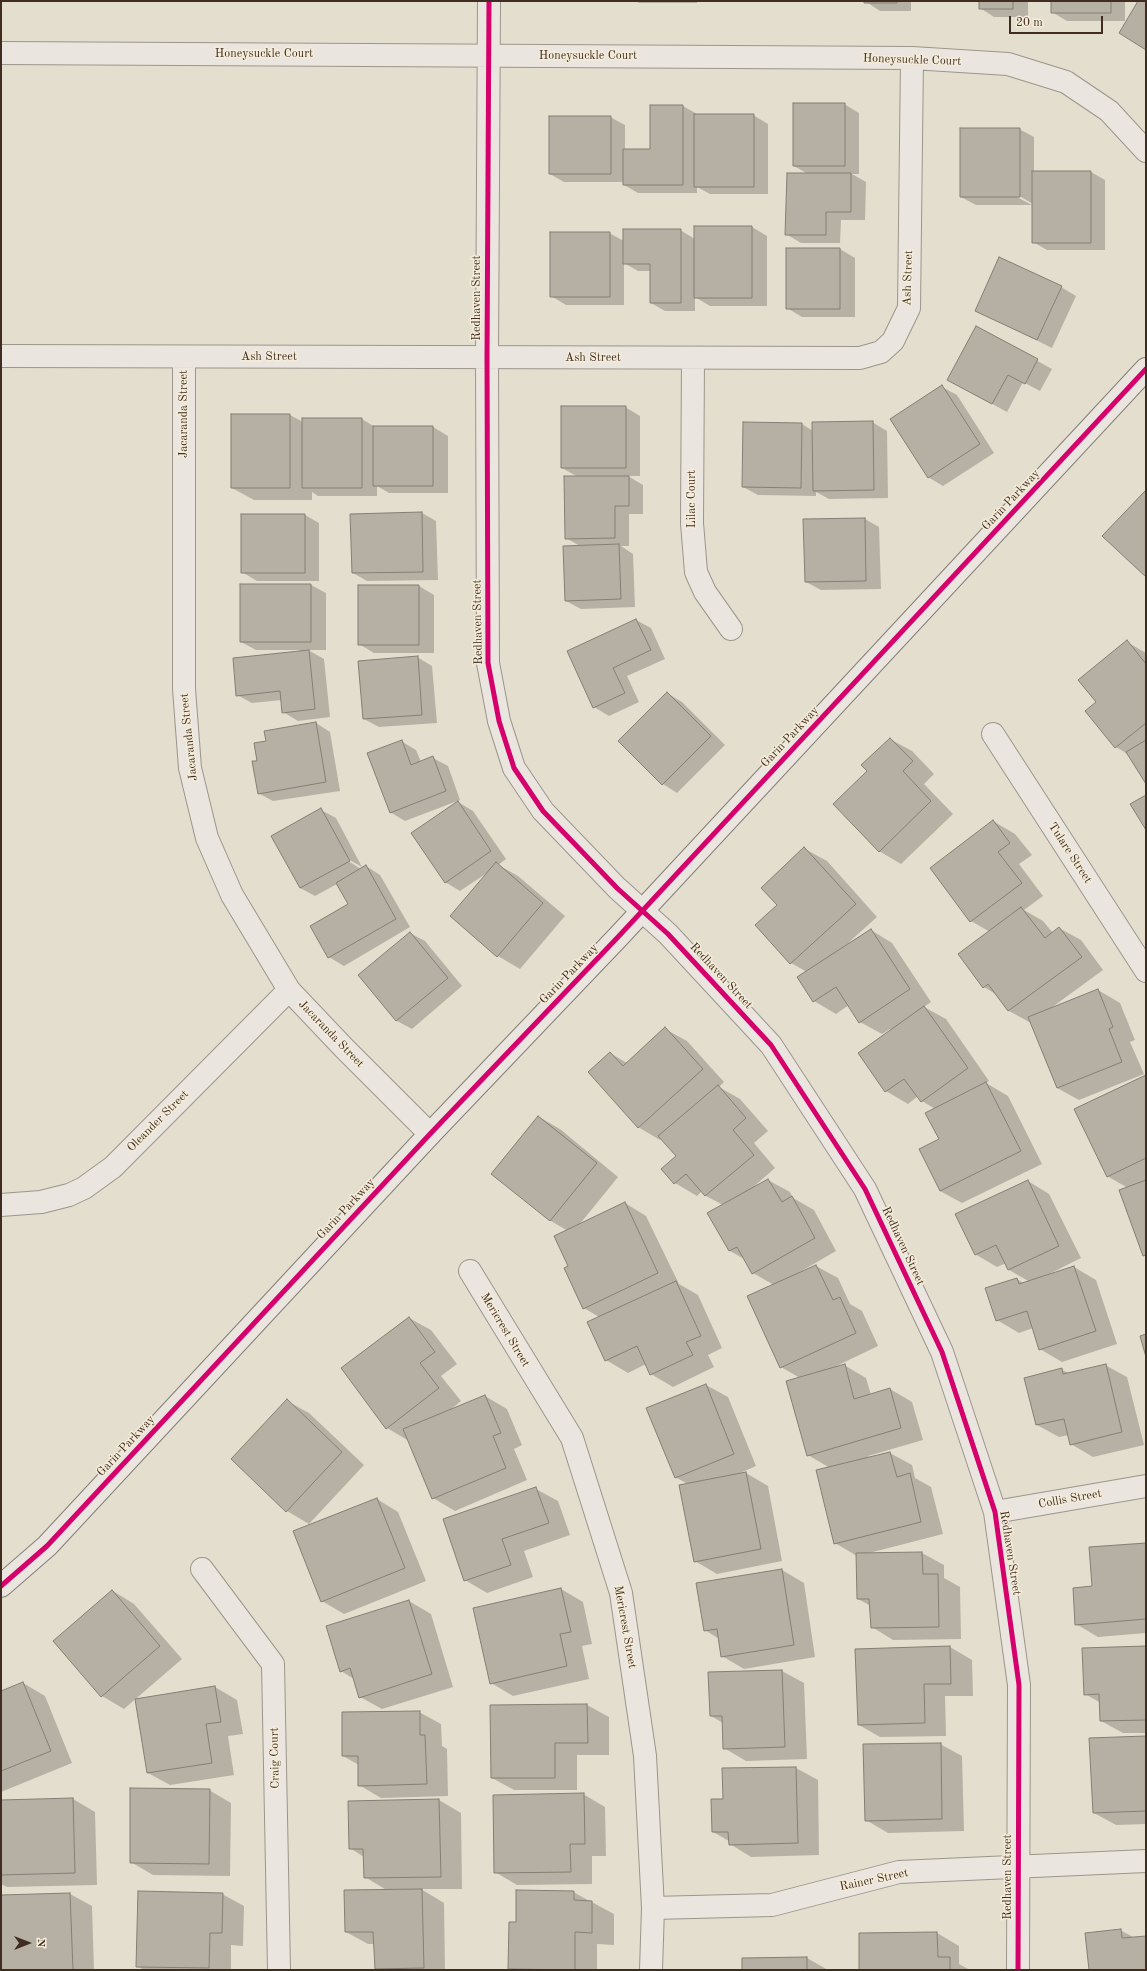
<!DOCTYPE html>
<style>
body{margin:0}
#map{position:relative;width:1147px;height:1971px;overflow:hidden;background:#e4dece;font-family:"Old Standard TT",serif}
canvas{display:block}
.frame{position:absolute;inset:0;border:2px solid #402c20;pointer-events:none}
.north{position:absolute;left:8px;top:1923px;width:40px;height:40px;-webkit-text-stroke:3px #f4ecd9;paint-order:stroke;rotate:90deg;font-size:11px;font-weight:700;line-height:16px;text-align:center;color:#402c20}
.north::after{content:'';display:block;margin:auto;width:14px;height:18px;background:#402c20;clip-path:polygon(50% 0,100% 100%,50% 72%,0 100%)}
.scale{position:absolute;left:1009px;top:16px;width:94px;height:18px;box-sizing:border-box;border:2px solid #402c20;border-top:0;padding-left:5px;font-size:12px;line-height:14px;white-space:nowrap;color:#402c20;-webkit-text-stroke:3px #f4ecd9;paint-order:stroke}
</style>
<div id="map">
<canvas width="1147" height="1971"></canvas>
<div class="frame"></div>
<div class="north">N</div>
<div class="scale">20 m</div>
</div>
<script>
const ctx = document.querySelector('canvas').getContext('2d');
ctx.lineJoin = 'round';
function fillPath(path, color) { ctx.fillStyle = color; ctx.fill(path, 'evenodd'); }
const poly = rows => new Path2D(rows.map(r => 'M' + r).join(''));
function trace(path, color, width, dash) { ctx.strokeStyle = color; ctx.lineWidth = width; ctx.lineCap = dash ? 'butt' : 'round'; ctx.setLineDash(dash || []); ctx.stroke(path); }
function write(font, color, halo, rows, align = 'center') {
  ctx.font = font + ' "Old Standard TT",serif'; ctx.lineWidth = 3; ctx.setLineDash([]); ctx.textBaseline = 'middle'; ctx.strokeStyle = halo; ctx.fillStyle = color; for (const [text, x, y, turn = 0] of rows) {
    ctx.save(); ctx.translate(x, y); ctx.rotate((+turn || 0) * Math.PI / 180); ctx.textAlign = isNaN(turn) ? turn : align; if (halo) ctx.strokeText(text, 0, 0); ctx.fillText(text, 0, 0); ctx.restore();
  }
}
const shadow = poly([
 [564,1,627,1,627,2,566,2],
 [635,1,697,1,697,3,639,3],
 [788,1,839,1,839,2],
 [865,1,911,1,911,11,880,11],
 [922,1,1028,1,1028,17,994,17,980,8,980,2],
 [1052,1,1125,1,1125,21,1067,21,1052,12],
 [844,104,859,113,859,174,852,174,866,182,865,220,841,220,840,243,801,243,786,234,808,174,794,166],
 [683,106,697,114,753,115,768,124,768,194,710,194,697,187,697,193,638,193,624,185,624,182,564,182,550,174,610,117,625,125,625,150,651,150],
 [1019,129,1034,137,1034,172,1091,172,1105,180,1105,250,1047,250,1033,242,1033,204,1016,194,1015,196,1032,205,976,205,961,197],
 [695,227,752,227,767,236,767,306,710,306,695,297,695,311,665,311,651,303,651,271,638,271,624,263,624,305,566,305,551,296,609,233,624,241,680,230,695,239],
 [787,249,840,249,855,258,855,317,802,317,787,308],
 [1061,287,1076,296,1052,348,976,310],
 [976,327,1052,369,1040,391,1023,382,1007,412,963,388],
 [942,387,957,395,994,453,943,486,928,477],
 [625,407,640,416,640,476,628,476,643,485,643,514,629,514,629,546,621,546,633,554,635,607,581,609,566,601,580,546,566,538,578,477,562,468],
 [232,415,290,415,303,422,362,419,375,427,433,427,448,436,448,493,389,493,377,486,377,496,318,496,312,492,312,500,254,500,232,488],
 [872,422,887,431,888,498,829,499,816,492,816,496,758,495,743,487,802,424,813,431],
 [422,513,436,521,438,580,367,581,353,573],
 [305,515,319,523,319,581,257,581,242,572],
 [865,519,879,527,881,589,821,590,806,582],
 [311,585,326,593,326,650,308,650,324,659,330,717,298,721,283,712,282,700,252,703,237,695,300,650,256,650,241,642],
 [419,586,434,595,434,653,374,653,359,644],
 [636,620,651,628,665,659,627,676,639,702,609,716,594,707],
 [1127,642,1146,653,1146,782,1129,755,1116,747,1086,711,1098,702],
 [417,657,432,666,437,723,379,727,364,719],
 [667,693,682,702,725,745,677,793,663,784],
 [316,723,330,732,340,791,273,801,258,793,258,762],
 [890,739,912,751,934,774,924,784,953,814,901,864,879,851,869,771],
 [401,741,416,750,421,762,433,758,448,766,460,800,405,821,390,812],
 [458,802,473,811,506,859,498,865,518,876,565,916,520,969,498,956,451,916,490,871,460,891,445,882],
 [321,810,336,818,362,867,346,858,345,859,361,869,366,866,380,875,410,927,344,966,329,957,349,904,337,884,315,896,300,888],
 [993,821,1015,834,1032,855,1019,864,1043,896,1024,910,1043,921,1053,933,1059,928,1081,940,1103,970,1051,1008,1098,990,1120,1003,1135,1040,1130,1042,1144,1074,1079,1100,1057,1088,1031,1023,1009,1011,997,995,984,987,990,932,971,921],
 [805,849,827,861,877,917,848,943,871,930,892,943,931,1002,924,1007,946,1019,989,1081,986,1083,1008,1096,1042,1164,962,1203,940,1191,940,1140,935,1109,922,1101,918,1096,908,1104,886,1091,891,1030,890,1029,882,1034,860,1022,849,1005,836,1014,814,1001,807,972,791,963,756,925,778,905],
 [410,933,425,941,462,986,412,1029,397,1021,359,975],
 [665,1029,687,1041,724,1082,719,1087,740,1099,768,1131,754,1143,775,1168,751,1189,768,1180,790,1192,793,1198,814,1210,836,1251,798,1273,799,1274,816,1266,838,1278,850,1304,862,1311,878,1346,828,1370,844,1365,866,1378,871,1395,890,1389,912,1402,923,1440,868,1456,869,1458,890,1453,912,1465,915,1478,931,1487,943,1534,869,1553,922,1553,944,1565,944,1578,960,1587,961,1639,893,1640,872,1627,871,1606,858,1599,857,1556,835,1543,830,1468,808,1455,800,1378,781,1367,774,1285,753,1273,746,1260,730,1251,709,1213,723,1205,706,1196,702,1191,697,1196,675,1183,677,1156,661,1139,660,1140,638,1127,610,1053,627,1063],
 [1146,1076,1146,1257,1144,1256,1120,1191,1128,1188,1107,1176],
 [539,1117,560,1129,618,1177,579,1225,625,1203,646,1216,679,1284,698,1295,722,1348,708,1355,714,1367,673,1387,651,1374,646,1364,628,1373,606,1360,599,1317,584,1308,570,1266,568,1231,551,1221,493,1174],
 [1028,1181,1049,1194,1081,1258,1045,1276,1074,1267,1096,1280,1117,1344,1062,1362,1040,1349,1033,1328,1019,1333,997,1320,1017,1279,1025,1284,1030,1282,1009,1270,1006,1263,997,1267,975,1254],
 [409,1318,431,1330,457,1364,441,1376,461,1401,450,1410,485,1396,507,1409,522,1445,514,1449,527,1480,455,1511,433,1498,409,1441,387,1428],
 [1105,1365,1127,1377,1144,1445,1093,1457,1071,1444,1069,1435,1059,1437,1037,1425,1062,1370,1069,1373],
 [706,1385,728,1397,756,1466,738,1474,746,1473,768,1486,782,1561,717,1574,695,1561,688,1484,675,1477],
 [287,1401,309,1413,364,1465,309,1524,287,1511],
 [536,1489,558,1501,570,1535,524,1551,533,1577,487,1593,465,1580],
 [377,1499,398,1512,426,1581,344,1614,322,1601],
 [1146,1544,1146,1633,1098,1637,1076,1624,1093,1587],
 [782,1570,804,1583,815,1657,744,1669,722,1656,719,1639,705,1630],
 [561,1589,583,1602,592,1644,582,1646,589,1679,513,1696,491,1683],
 [113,1591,134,1604,182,1659,124,1709,102,1696],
 [409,1601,431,1614,453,1687,382,1709,360,1697,354,1679,341,1671],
 [950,1647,972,1660,973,1696,945,1696,946,1736,880,1737,859,1725],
 [1146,1647,1146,1733,1123,1733,1101,1721,1101,1703,1085,1694],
 [782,1671,804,1683,807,1759,746,1761,724,1748,723,1723,711,1716],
 [23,1683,45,1696,72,1763,1,1792,1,1692],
 [215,1687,237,1700,243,1734,228,1736,234,1775,170,1785,148,1773,136,1700],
 [587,1705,609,1717,609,1755,577,1755,577,1790,514,1790,492,1778],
 [419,1712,441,1724,442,1746,447,1749,448,1796,381,1798,359,1785,359,1765,343,1756],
 [1146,1737,1146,1824,1116,1825,1094,1813],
 [940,1744,962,1756,964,1831,888,1833,866,1820],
 [796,1768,818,1780,819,1855,751,1857,730,1844,729,1841,713,1832,724,1800],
 [209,1790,231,1803,230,1876,153,1875,131,1862],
 [583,1794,605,1807,606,1856,592,1856,592,1884,517,1885,495,1872],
 [73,1799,95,1812,97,1885,7,1887,1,1884,1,1801],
 [439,1800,461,1813,462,1889,421,1889,444,1903,445,1970,378,1970,375,1969,375,1944,368,1944,346,1932,388,1891,365,1877,364,1857,350,1848,349,1802],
 [573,1892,614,1914,614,1945,597,1944,597,1970,512,1970,509,1968,517,1923],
 [70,1894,92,1906,94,1970,1,1970,1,1896],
 [222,1894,244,1906,243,1946,231,1945,231,1970,144,1970,137,1966],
 [1120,1930,1135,1938,1146,1937,1146,1970,1090,1970],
 [937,1933,959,1946,959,1964,970,1970,860,1970],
 [807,1958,828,1970,743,1970]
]);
const building = poly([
 [864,1,897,1,897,3,864,3,864,1],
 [979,1,1013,1,1013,9,979,9,979,1],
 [1051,1,1111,1,1111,13,1051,13,1051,1],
 [1138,1,1146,1,1146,50,1119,33,1138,1],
 [793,103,845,103,845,166,793,166,793,103],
 [650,105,683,105,683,185,623,185,623,149,650,149,650,105],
 [694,114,754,114,754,187,694,187,694,114],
 [549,116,611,116,611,174,549,174,549,116],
 [960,128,1020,128,1020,197,960,197,960,128],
 [1032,171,1091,171,1091,243,1032,243,1032,171],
 [787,173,851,173,851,212,826,212,826,235,785,235,787,173],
 [694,226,752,226,752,298,694,298,694,226],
 [623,229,681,229,681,303,650,303,650,264,623,264,623,229],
 [550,232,610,232,610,297,550,297,550,232],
 [786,248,840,248,840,309,786,309,786,248],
 [999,257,1062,286,1037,340,975,311,999,257],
 [976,326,1038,359,1025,384,1008,375,992,404,947,380,976,326],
 [942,385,980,444,928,478,890,419,942,385],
 [561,406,626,406,626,468,561,468,561,406],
 [231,414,290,414,290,488,231,488,231,414],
 [302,418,362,418,362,488,302,488,302,418],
 [873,421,874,490,813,491,812,422,873,421],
 [743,422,802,423,801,488,742,487,743,422],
 [373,426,433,426,433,486,373,486,373,426],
 [564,476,629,476,629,506,615,506,615,538,565,539,564,476],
 [1146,490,1146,577,1102,536,1146,490],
 [422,512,423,572,352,573,350,514,422,512],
 [241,514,305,514,305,573,241,573,241,514],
 [865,518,866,581,805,582,803,519,865,518],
 [619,544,621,599,565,601,563,546,619,544],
 [240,584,311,584,311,642,240,642,240,584],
 [358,585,419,585,419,645,358,645,358,585],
 [636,619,651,650,613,668,625,693,593,708,567,651,636,619],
 [1127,640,1146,664,1146,723,1115,748,1085,711,1096,702,1078,680,1127,640],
 [309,650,315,709,282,713,280,691,236,696,233,658,309,650],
 [418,656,422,715,363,719,358,661,418,656],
 [667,692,711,736,662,785,618,741,667,692],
 [316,722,326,782,258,794,252,761,257,761,254,743,266,741,264,731,316,722],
 [890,738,913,761,903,771,931,801,879,852,833,804,867,771,861,765,890,738],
 [402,740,411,765,433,756,446,791,390,813,367,753,402,740],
 [1146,740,1146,784,1126,752,1146,740],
 [1146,795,1146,830,1130,804,1146,795],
 [458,801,491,851,445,883,411,833,458,801],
 [321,808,350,861,300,888,271,836,321,808],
 [993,820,1010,843,998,852,1022,883,970,922,930,868,993,820],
 [804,847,856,904,790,964,755,925,777,905,761,888,804,847],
 [496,862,543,903,497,957,450,916,496,862],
 [366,865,396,919,328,958,310,926,348,904,336,883,366,865],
 [1021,907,1045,938,1059,927,1082,957,1008,1011,988,984,983,988,958,954,1021,907],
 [871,929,910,989,859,1023,836,987,813,1002,797,977,871,929],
 [410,932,448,978,396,1021,358,975,410,932],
 [1098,989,1113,1027,1109,1029,1122,1062,1057,1088,1028,1017,1098,989],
 [924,1006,968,1068,921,1102,904,1079,885,1092,858,1053,924,1006],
 [665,1027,703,1069,638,1128,588,1072,610,1052,623,1066,665,1027],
 [1146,1075,1146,1158,1107,1177,1074,1109,1146,1075],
 [986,1082,1021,1151,940,1191,919,1149,939,1139,925,1113,986,1082],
 [718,1085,746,1118,733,1130,754,1155,705,1196,686,1174,674,1184,661,1169,676,1156,658,1136,718,1085],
 [538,1116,597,1163,550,1221,491,1174,538,1116],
 [768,1179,782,1202,792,1196,815,1238,752,1274,737,1247,729,1251,707,1213,768,1179],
 [1028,1180,1059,1246,1008,1270,996,1245,975,1255,955,1214,1028,1180],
 [1146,1180,1146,1255,1143,1256,1119,1190,1146,1180],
 [625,1202,658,1273,583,1309,564,1268,568,1266,554,1236,625,1202],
 [816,1265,833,1300,840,1297,856,1333,780,1368,747,1296,816,1265],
 [1074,1266,1096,1331,1039,1350,1027,1311,996,1321,985,1288,1017,1278,1019,1284,1074,1266],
 [676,1281,701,1336,686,1342,693,1355,650,1375,637,1346,605,1361,587,1322,676,1281],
 [409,1317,435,1352,420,1363,439,1388,386,1429,341,1368,409,1317],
 [1146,1334,1146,1357,1140,1336,1146,1334],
 [845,1364,854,1399,890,1388,901,1428,807,1456,786,1381,845,1364],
 [1106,1364,1122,1432,1070,1445,1064,1419,1036,1425,1024,1378,1062,1368,1063,1374,1106,1364],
 [706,1384,734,1454,675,1478,646,1408,706,1384],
 [485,1395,501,1433,493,1436,506,1468,432,1499,403,1429,485,1395],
 [287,1399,342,1452,286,1512,231,1459,287,1399],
 [890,1452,897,1477,910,1473,921,1522,834,1544,816,1470,890,1452],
 [746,1472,761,1549,694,1562,679,1485,746,1472],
 [536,1487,549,1523,502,1539,511,1565,464,1581,443,1519,536,1487],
 [377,1498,405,1568,321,1602,293,1531,377,1498],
 [1146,1543,1146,1619,1075,1625,1073,1588,1092,1586,1089,1547,1146,1543],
 [922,1552,923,1574,938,1574,939,1627,871,1628,869,1599,857,1599,856,1553,922,1552],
 [782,1569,794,1645,721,1657,717,1629,704,1631,696,1583,782,1569],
 [561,1588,571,1632,560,1634,567,1666,490,1684,473,1608,561,1588],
 [112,1590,160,1646,101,1697,53,1641,112,1590],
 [409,1600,432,1674,359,1698,350,1668,340,1672,326,1626,409,1600],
 [950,1646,951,1684,924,1684,925,1723,858,1725,855,1649,950,1646],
 [1146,1646,1146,1720,1100,1721,1099,1694,1084,1695,1082,1648,1146,1646],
 [782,1670,785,1747,723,1749,722,1716,710,1716,708,1672,782,1670],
 [23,1682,51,1751,1,1771,1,1691,23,1682],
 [215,1686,221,1722,206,1724,212,1763,147,1773,135,1699,215,1686],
 [587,1704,588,1743,555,1743,555,1778,491,1778,490,1705,587,1704],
 [420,1711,420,1735,425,1735,427,1784,358,1786,358,1756,342,1756,342,1712,420,1711],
 [1146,1736,1146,1811,1093,1813,1089,1738,1146,1736],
 [941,1743,942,1819,865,1821,863,1744,941,1743],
 [796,1767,798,1843,729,1845,728,1832,712,1832,711,1799,723,1799,722,1768,796,1767],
 [130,1788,210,1789,209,1864,130,1863,130,1788],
 [584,1793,585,1844,570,1844,571,1872,494,1873,493,1795,584,1793],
 [73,1798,75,1873,1,1875,1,1800,73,1798],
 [439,1799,441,1877,364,1878,363,1849,349,1849,348,1801,439,1799],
 [422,1889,424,1968,375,1969,373,1932,345,1932,344,1890,422,1889],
 [516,1890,574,1891,574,1900,592,1901,592,1933,575,1932,575,1970,508,1969,509,1922,516,1922,516,1890],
 [138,1891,223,1893,222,1933,210,1933,209,1968,136,1967,138,1891],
 [70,1893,73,1970,1,1970,1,1895,70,1893],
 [1121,1929,1122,1938,1146,1936,1146,1970,1089,1970,1085,1933,1121,1929],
 [937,1932,938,1957,950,1957,950,1970,859,1970,859,1933,937,1932],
 [807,1957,807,1970,742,1970,742,1958,807,1957]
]);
const street = poly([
 [489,1,487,357,488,663,499,721,514,768,543,811,617,888,668,934,771,1045,865,1189,942,1352,995,1512,1019,1685,1018,1970],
 [1,53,912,58,1008,64,1066,82,1109,111,1146,151],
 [1,356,860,358,881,352,893,341,909,308,912,58],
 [184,357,184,689,190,768,207,838,232,895,289,990,344,1048,430,1134],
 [693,358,692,523,696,572,705,592,731,629],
 [993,734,1146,971],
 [1,1205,41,1202,69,1195,84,1188,113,1167,289,990],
 [470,1271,572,1438,621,1593,645,1756,653,1908,651,1970],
 [995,1512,1146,1486],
 [202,1569,273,1664,279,1970],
 [653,1908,772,1905,899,1872,1146,1861]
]);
const secondary = poly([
 [1,1586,47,1546,430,1134,618,937,1146,369]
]);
const cycleway = poly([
 [489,1,487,357,488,663,499,721,514,768,543,811,617,888,668,934,771,1045,865,1189,942,1352,995,1512,1019,1685,1018,1970],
 [1,1586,47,1546,430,1134,618,937,1146,369]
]);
const streetNames = [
 ["Honeysuckle Court",264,54],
 ["Honeysuckle Court",588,56],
 ["Honeysuckle Court",912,60,2],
 ["Ash Street",908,278,-88],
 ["Redhaven Street",477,298,-90],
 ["Ash Street",269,357],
 ["Ash Street",593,358],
 ["Jacaranda Street",184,414,-90],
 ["Lilac Court",692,499,-90],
 ["Garin Parkway",1011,500,-47],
 ["Redhaven Street",478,622,-91],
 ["Jacaranda Street",189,737,-96],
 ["Garin Parkway",790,737,-47],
 ["Tulare Street",1070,853,57],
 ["Garin Parkway",569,974,-46],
 ["Redhaven Street",721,976,47],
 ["Jacaranda Street",331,1034,46],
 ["Oleander Street",158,1121,-45],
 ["Garin Parkway",346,1209,-47],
 ["Redhaven Street",903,1246,65],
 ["Mericrest Street",505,1330,59],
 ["Garin Parkway",126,1446,-47],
 ["Collis Street",1070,1499,-10],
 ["Redhaven Street",1010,1553,81],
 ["Mericrest Street",625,1627,80],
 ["Craig Court",275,1758,-91],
 ["Redhaven Street",1008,1877,-90],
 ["Rainer Street",874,1880,-12]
];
fillPath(shadow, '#0003');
fillPath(building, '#b5afa4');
trace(building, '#847e74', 1);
trace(street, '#9c958b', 24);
trace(secondary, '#847e74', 24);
trace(street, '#eae6df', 22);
trace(secondary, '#eae6df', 22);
trace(cycleway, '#d6006c', 5);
write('12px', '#402c20', '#f4ecd9', streetNames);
</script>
